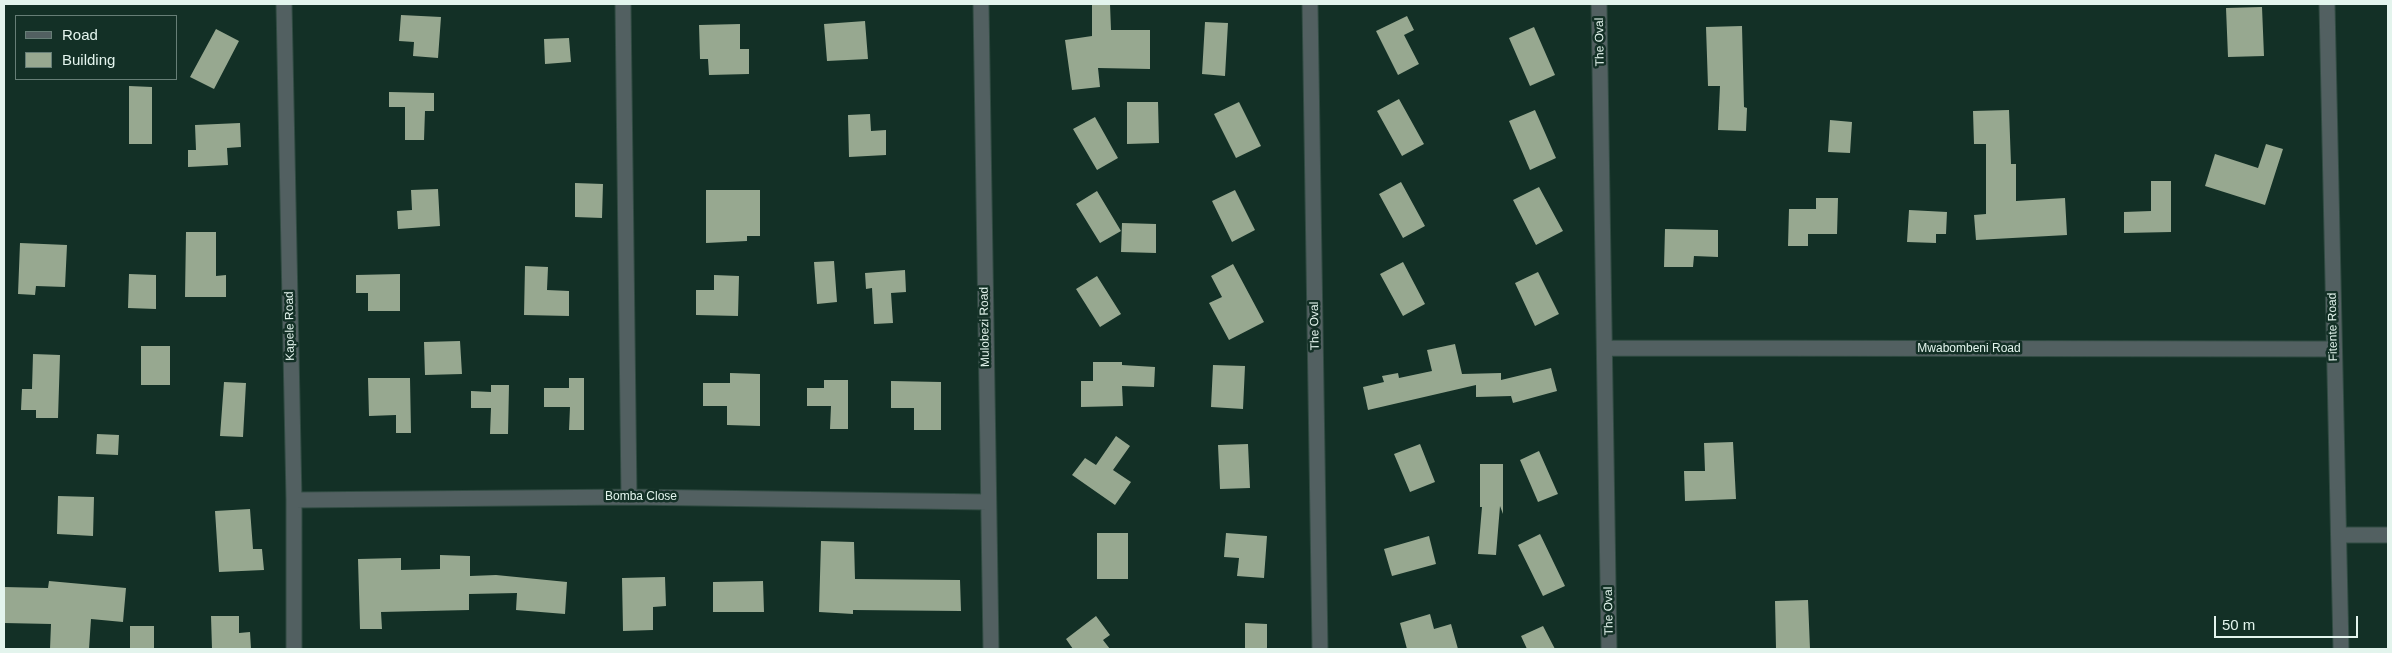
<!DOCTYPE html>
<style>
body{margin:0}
#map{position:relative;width:2392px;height:653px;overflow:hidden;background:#133026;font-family:Helvetica,sans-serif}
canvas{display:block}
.frame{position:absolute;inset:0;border:5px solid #e3f4ed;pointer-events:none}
.legend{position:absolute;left:15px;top:15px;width:162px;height:65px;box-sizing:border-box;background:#133026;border:1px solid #667e76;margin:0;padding:6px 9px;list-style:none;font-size:15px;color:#e3f4ed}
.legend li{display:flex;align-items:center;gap:10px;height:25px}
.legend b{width:25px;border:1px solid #667e76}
.scale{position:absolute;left:2214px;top:616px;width:144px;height:22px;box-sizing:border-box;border:2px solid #e3f4ed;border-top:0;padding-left:6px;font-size:15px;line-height:18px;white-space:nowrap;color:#e3f4ed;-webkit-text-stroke:4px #133026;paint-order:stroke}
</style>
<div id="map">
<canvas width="2392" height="653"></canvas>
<div class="frame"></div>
<ul class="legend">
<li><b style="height:6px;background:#526061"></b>Road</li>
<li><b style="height:14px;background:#97a890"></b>Building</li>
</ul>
<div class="scale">50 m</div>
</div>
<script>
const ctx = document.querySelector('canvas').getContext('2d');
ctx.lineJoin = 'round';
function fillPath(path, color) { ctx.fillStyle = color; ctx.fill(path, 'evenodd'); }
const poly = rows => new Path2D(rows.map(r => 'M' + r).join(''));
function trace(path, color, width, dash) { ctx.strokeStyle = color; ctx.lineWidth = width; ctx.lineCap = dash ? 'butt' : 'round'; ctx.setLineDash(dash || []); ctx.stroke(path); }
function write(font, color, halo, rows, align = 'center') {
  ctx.font = font + ' Helvetica,sans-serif'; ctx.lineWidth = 5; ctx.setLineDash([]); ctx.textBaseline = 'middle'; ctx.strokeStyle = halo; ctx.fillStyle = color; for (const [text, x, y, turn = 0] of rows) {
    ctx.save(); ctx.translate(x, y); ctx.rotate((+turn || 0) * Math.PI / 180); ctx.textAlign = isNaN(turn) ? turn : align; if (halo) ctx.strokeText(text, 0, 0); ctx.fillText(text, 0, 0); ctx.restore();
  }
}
const building = poly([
 [1092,4,1110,4,1111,30,1150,30,1150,69,1098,68,1100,87,1072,90,1065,40,1092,36],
 [2262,7,2264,56,2228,57,2226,8],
 [401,15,441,17,438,58,413,56,414,42,399,41],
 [1407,16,1414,30,1404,35,1419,64,1398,75,1376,31],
 [865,21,868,59,827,61,824,24],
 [1205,22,1228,23,1225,76,1202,74],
 [740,24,740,49,749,49,749,74,709,75,708,59,700,59,699,25],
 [1742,26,1744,107,1747,108,1746,131,1718,130,1720,86,1708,86,1706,27],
 [1534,27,1555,75,1530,86,1509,38],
 [216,29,239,41,214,89,190,77],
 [569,38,571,62,545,64,544,39],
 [129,86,152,87,152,144,129,144],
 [389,92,434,93,434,111,425,111,424,140,405,140,405,107,389,107],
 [1399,99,1424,144,1402,156,1377,111],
 [1127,102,1158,102,1159,143,1127,144],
 [1239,102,1261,146,1236,158,1214,114],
 [1535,110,1556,158,1530,170,1509,121],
 [2009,110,2011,164,2016,164,2016,201,2065,198,2067,235,1976,240,1974,215,1986,214,1986,144,1974,144,1973,111],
 [870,114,871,131,886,130,886,155,849,157,848,115],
 [1095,117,1118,158,1097,170,1073,129],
 [1830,120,1852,122,1850,153,1828,152],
 [240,123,241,147,227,148,228,165,188,167,188,150,196,150,195,125],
 [2266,144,2283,149,2265,205,2205,186,2215,154,2258,168],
 [2151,181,2171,181,2171,232,2124,233,2124,212,2151,211],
 [1401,182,1425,226,1403,238,1379,194],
 [575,183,603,184,602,218,575,217],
 [1539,187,1563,231,1536,245,1513,200],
 [438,189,440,226,398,229,397,211,412,210,411,190],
 [706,190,760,190,760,236,747,236,747,241,706,243],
 [1235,190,1255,230,1232,242,1212,201],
 [1097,191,1121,231,1100,243,1076,204],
 [1816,198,1838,198,1837,234,1808,234,1808,246,1788,246,1789,209,1816,209],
 [1909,210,1947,212,1946,234,1936,234,1936,243,1907,242],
 [1122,223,1156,224,1156,253,1121,252],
 [1665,229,1718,230,1718,257,1694,256,1693,267,1664,267],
 [186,232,216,232,216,276,226,275,226,297,185,297],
 [20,243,67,245,65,287,36,286,35,295,18,294],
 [834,261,837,302,817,304,814,262],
 [1403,262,1425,304,1403,316,1380,274],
 [1233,264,1264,322,1229,340,1209,303,1222,297,1211,276],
 [525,266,548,267,547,290,569,291,569,316,524,315],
 [905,270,906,292,891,293,893,323,874,324,872,288,866,289,865,273],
 [1538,272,1559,314,1535,326,1515,283],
 [129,274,156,275,156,309,128,308],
 [400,274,400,311,368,311,368,293,356,293,356,275],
 [714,275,739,276,738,316,696,315,696,290,714,290],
 [1097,276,1121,314,1100,327,1076,289],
 [460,341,462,374,425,375,424,342],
 [1455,344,1462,374,1501,373,1501,380,1551,368,1557,391,1513,403,1511,396,1476,397,1476,385,1368,410,1363,387,1384,382,1382,376,1398,373,1399,378,1432,371,1427,350],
 [141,346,170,346,170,385,141,385],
 [33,354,60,355,58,418,36,418,36,410,21,410,22,389,32,389],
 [1093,362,1122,362,1122,365,1155,367,1154,387,1122,386,1123,406,1081,407,1081,381,1093,381],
 [1213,365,1245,366,1243,409,1211,407],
 [730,373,760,374,760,426,727,425,727,406,703,406,703,383,730,383],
 [368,378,410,378,411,433,396,433,396,415,369,416],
 [569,378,584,378,584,430,569,430,570,407,544,407,544,388,569,388],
 [824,380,848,380,848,429,830,429,831,406,807,406,807,388,824,388],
 [891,381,941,382,941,430,914,430,914,408,891,408],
 [224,382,246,383,243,437,220,436],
 [491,385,509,385,508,434,490,434,491,408,471,408,471,391,491,392],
 [97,434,119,435,118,455,96,454],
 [1116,436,1130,446,1113,470,1131,482,1115,505,1072,475,1085,458,1096,465],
 [1733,442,1736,499,1685,501,1684,471,1705,471,1704,443],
 [1248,444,1250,488,1220,489,1218,445],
 [1420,444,1435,482,1410,492,1394,454],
 [1539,451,1558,494,1538,502,1520,460],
 [1480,464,1503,464,1503,514,1500,506,1496,555,1478,554,1482,507,1480,507],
 [58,496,94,497,93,536,57,534],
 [250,509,253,549,262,549,264,570,219,572,215,511],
 [1097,533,1128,533,1128,579,1097,579],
 [1226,533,1267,536,1264,578,1237,576,1239,558,1224,557],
 [1540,534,1565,586,1543,596,1518,545],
 [1429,536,1436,564,1392,576,1384,549],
 [821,541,854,542,855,579,960,580,961,611,853,610,853,614,819,612],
 [440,555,470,556,470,576,496,575,567,582,565,614,516,610,517,593,469,594,469,610,381,612,382,629,360,629,358,559,401,558,401,570,440,569],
 [665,577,666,606,653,607,653,630,623,631,622,578],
 [49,581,126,588,123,622,91,619,89,649,50,649,51,624,4,623,4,587,48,588],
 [763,581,764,612,713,612,713,582],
 [1808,600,1810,649,1776,649,1775,601],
 [1430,614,1434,629,1451,624,1458,649,1407,649,1400,623],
 [211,616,239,616,239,633,250,632,251,649,212,649],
 [1096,616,1110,635,1103,640,1110,649,1073,649,1066,639],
 [1245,623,1267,624,1267,649,1245,649],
 [130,626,154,626,154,648,130,648],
 [1543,626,1555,649,1527,649,1521,636]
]);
const street = poly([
 [284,4,294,500,294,649],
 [623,4,629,497],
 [981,4,991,649],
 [1310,4,1320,649],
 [1599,4,1609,649],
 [2327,4,2341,649],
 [1605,348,2333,349],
 [294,500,629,497,988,502],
 [2339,535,2388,535]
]);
const streetNames = [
 ["The Oval",1600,42,-91],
 ["Kapele Road",290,326,-91],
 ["The Oval",1315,326,-91],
 ["Mulobezi Road",985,327,-91],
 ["Fitente Road",2333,327,-91],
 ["Mwabombeni Road",1969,349],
 ["Bomba Close",641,497],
 ["The Oval",1609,611,-91]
];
fillPath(building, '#97a890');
trace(street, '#304b42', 17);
trace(street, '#526061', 15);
write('12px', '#e3f4ed', '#133026', streetNames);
</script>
